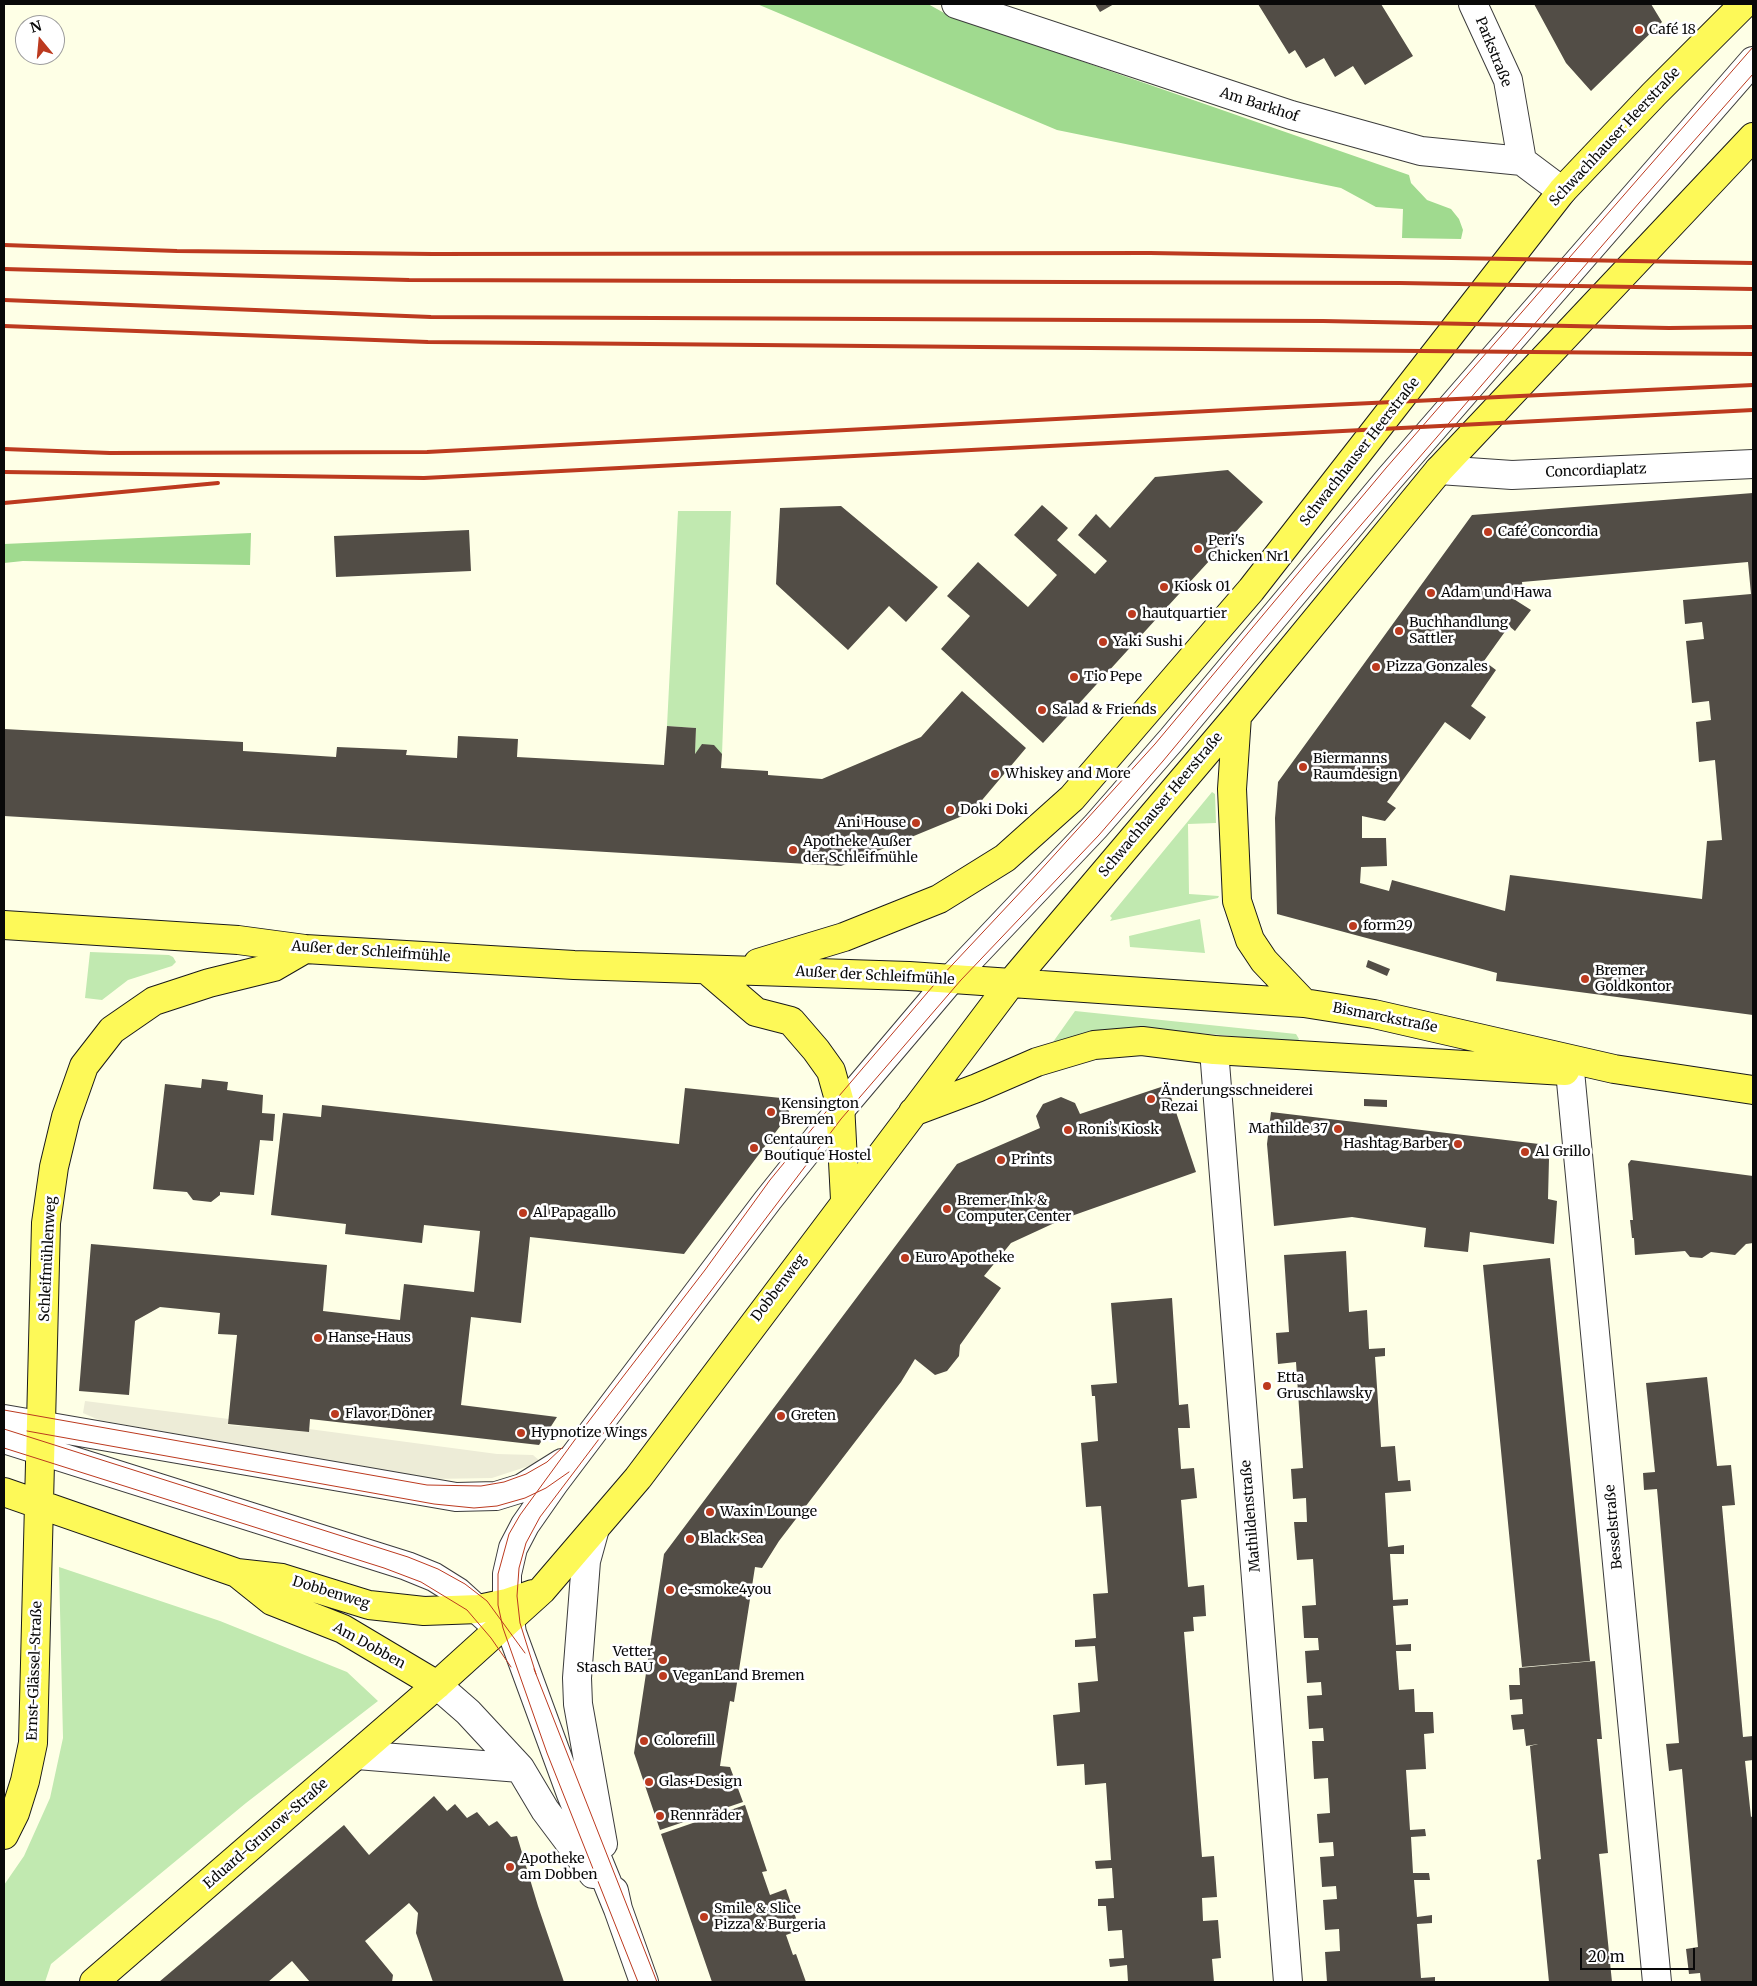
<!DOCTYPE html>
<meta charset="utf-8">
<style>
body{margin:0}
#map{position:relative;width:1757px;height:1986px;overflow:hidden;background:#feffe6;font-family:Merriweather,serif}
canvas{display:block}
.frame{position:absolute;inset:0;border:5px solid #090909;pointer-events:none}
.north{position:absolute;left:15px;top:15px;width:50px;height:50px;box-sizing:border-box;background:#fff;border:1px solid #9d9d9d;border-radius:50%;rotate:343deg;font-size:14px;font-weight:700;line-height:20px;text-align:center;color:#090909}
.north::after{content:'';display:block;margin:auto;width:18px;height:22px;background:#bc3a1f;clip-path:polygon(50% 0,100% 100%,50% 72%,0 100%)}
.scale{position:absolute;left:1580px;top:1948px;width:115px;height:22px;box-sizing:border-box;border:2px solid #090909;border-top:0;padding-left:6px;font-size:15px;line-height:18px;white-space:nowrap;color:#090909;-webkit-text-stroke:4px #fff;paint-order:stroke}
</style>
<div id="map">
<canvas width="1757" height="1986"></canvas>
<div class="frame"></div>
<div class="north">N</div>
<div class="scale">20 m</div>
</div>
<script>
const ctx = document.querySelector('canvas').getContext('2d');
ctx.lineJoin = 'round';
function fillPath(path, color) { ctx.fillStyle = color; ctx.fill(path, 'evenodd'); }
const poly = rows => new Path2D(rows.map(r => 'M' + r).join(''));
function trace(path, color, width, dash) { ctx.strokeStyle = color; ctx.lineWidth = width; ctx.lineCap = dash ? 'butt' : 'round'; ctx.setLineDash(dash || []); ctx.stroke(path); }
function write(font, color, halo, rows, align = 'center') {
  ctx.font = font + ' Merriweather,serif'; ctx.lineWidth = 5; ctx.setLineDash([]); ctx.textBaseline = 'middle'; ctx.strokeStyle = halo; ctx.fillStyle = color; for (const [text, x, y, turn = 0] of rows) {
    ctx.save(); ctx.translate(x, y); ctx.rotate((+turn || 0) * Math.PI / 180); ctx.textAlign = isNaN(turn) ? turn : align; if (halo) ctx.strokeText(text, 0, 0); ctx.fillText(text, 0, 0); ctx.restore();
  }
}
const green = poly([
 [678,511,731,511,722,754,703,744,695,754,696,728,667,726],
 [1212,792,1215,794,1216,823,1188,824,1189,894,1219,896,1218,898,1110,921,1112,918,1110,916],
 [1200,919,1205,953,1130,947,1129,936],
 [90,952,169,955,173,957,176,962,172,966,128,980,102,1000,85,998],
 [1075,1011,1296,1034,1299,1039,1297,1042,1144,1028,1106,1029,1053,1042],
 [59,1567,220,1621,347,1672,378,1701,246,1803,51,1964,45,1982,4,1982,4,1885,24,1856,50,1798,63,1738]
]);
const forest = poly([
 [757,4,928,4,946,14,1409,175,1411,183,1427,200,1451,209,1459,219,1463,230,1461,239,1402,238,1403,209,1376,207,1341,188,1057,130],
 [251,533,250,565,23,561,4,563,4,544]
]);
const plaza = poly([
 [85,1401,229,1419,228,1425,308,1432,309,1429,497,1454,533,1455,541,1462,492,1478,431,1479,99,1420,83,1413]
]);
const building = poly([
 [1095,4,1114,4,1100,12],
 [1258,4,1381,4,1413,56,1365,85,1353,66,1335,77,1324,58,1306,68,1295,50,1289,54],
 [1534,4,1651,4,1662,22,1591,91,1566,63],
 [1228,470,1263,502,1043,743,941,649,970,616,947,596,978,562,1028,607,1057,575,1014,535,1042,505,1068,528,1057,540,1095,574,1107,561,1078,535,1096,514,1110,528,1155,477],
 [1753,493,1753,1015,1496,981,1497,973,1277,914,1275,818,1278,782,1472,515],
 [1748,562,1751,594,1683,600,1685,624,1702,622,1704,639,1686,641,1692,703,1709,701,1711,720,1696,722,1699,762,1715,760,1722,840,1707,841,1702,899,1510,875,1505,911,1392,880,1389,891,1360,883,1361,867,1387,866,1386,838,1362,838,1362,816,1385,821,1396,808,1387,802,1445,722,1470,740,1486,717,1471,706,1496,670,1484,661,1509,626,1515,631,1531,610,1509,596,1523,594,1522,582],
 [841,506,938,587,906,622,889,606,848,650,776,584,780,508],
 [469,530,471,571,336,577,334,536],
 [962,691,1026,748,972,812,841,866,4,816,4,729,243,742,243,751,336,757,337,747,407,750,406,755,457,758,458,736,518,739,517,757,664,765,667,726,696,728,695,754,702,744,714,745,722,754,721,768,768,771,768,775,822,779,921,737],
 [1368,960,1390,969,1387,976,1366,967],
 [202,1079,228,1082,227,1090,263,1095,262,1113,275,1114,273,1141,260,1140,254,1195,220,1192,220,1195,211,1202,193,1200,187,1192,153,1189,165,1084,201,1088],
 [1167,1085,1196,1172,1063,1219,1011,1243,984,1276,1001,1288,960,1345,959,1356,947,1371,935,1375,915,1359,901,1382,779,1541,762,1568,755,1567,734,1702,730,1701,720,1766,730,1767,743,1802,660,1830,634,1753,664,1554,957,1164,1040,1128,1036,1116,1043,1104,1061,1097,1075,1103,1080,1114],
 [685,1088,781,1098,788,1103,789,1111,787,1117,684,1254,530,1237,521,1323,471,1317,461,1405,557,1417,539,1445,310,1419,309,1432,228,1424,237,1335,218,1334,220,1313,160,1307,135,1321,129,1395,79,1391,91,1244,327,1265,323,1311,400,1320,404,1284,474,1292,480,1231,424,1225,422,1243,345,1234,346,1224,271,1215,283,1113,321,1117,322,1105,679,1144],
 [1364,1099,1387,1100,1387,1107,1364,1106],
 [1271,1112,1539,1144,1549,1159,1548,1199,1557,1201,1554,1244,1470,1232,1468,1252,1424,1247,1426,1228,1352,1217,1274,1226,1267,1144],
 [1631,1160,1753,1176,1753,1243,1746,1244,1735,1255,1711,1252,1702,1258,1690,1257,1685,1251,1635,1255,1634,1238,1632,1238,1630,1220,1633,1220,1628,1164],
 [1346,1251,1349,1312,1367,1310,1369,1349,1385,1348,1385,1356,1375,1357,1381,1447,1395,1446,1398,1481,1410,1480,1411,1491,1385,1493,1388,1547,1404,1545,1404,1554,1390,1554,1393,1600,1408,1599,1408,1605,1393,1606,1396,1645,1411,1644,1411,1651,1396,1651,1399,1690,1414,1689,1415,1712,1433,1712,1434,1733,1424,1734,1426,1769,1406,1770,1410,1830,1425,1829,1426,1836,1411,1837,1413,1873,1429,1873,1430,1880,1414,1880,1417,1917,1432,1915,1432,1923,1417,1924,1421,1978,1435,1977,1435,1982,1327,1982,1325,1952,1340,1951,1339,1929,1325,1930,1323,1900,1337,1899,1336,1886,1322,1887,1320,1857,1334,1856,1333,1842,1319,1843,1317,1814,1330,1813,1328,1778,1314,1779,1312,1741,1324,1741,1323,1728,1309,1729,1307,1696,1322,1695,1321,1682,1307,1683,1305,1651,1319,1650,1318,1638,1304,1638,1302,1606,1316,1605,1313,1559,1297,1560,1294,1522,1307,1522,1306,1498,1293,1499,1291,1469,1303,1468,1296,1362,1278,1364,1276,1333,1289,1332,1284,1255],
 [1550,1258,1590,1661,1522,1667,1483,1265],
 [1172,1298,1179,1405,1188,1404,1190,1428,1178,1428,1181,1469,1194,1468,1197,1498,1181,1500,1188,1587,1204,1585,1206,1616,1193,1617,1194,1631,1184,1632,1202,1857,1214,1856,1217,1897,1202,1898,1203,1921,1218,1920,1221,1958,1212,1959,1214,1982,1128,1982,1127,1965,1110,1967,1109,1959,1124,1958,1122,1930,1108,1931,1106,1906,1098,1906,1098,1899,1114,1898,1112,1868,1096,1869,1095,1861,1111,1860,1106,1783,1085,1785,1084,1764,1057,1766,1053,1715,1080,1712,1078,1683,1098,1681,1095,1646,1075,1647,1075,1640,1096,1638,1093,1594,1108,1593,1101,1506,1086,1507,1081,1443,1098,1441,1095,1396,1092,1396,1091,1385,1117,1383,1111,1303],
 [1707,1377,1717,1466,1731,1465,1735,1505,1722,1506,1743,1737,1753,1736,1753,1760,1745,1761,1751,1817,1753,1816,1753,1982,1701,1982,1700,1973,1689,1974,1686,1949,1698,1947,1682,1769,1669,1771,1666,1744,1679,1743,1658,1500,1657,1489,1644,1490,1643,1473,1655,1472,1646,1383],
 [1595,1661,1602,1739,1597,1739,1608,1853,1599,1854,1612,1982,1549,1982,1537,1860,1541,1859,1530,1746,1538,1744,1526,1746,1524,1729,1513,1730,1511,1715,1523,1714,1522,1699,1510,1700,1509,1685,1520,1685,1519,1668],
 [434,1796,447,1811,455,1804,467,1818,477,1812,489,1826,497,1821,511,1837,517,1836,538,1906,564,1982,433,1982,416,1933,418,1913,409,1903,365,1941,393,1975,392,1982,310,1982,292,1961,268,1982,159,1982,344,1825,369,1855],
 [745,1805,767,1871,762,1872,770,1895,786,1889,800,1930,786,1935,793,1955,796,1954,806,1982,712,1982,661,1834]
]);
const minor = poly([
 [956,4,1291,115,1421,151,1522,161,1562,191],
 [1473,4,1508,80,1522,161],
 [1439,470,1512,475,1753,464],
 [1214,1050,1288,1982],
 [1570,1071,1657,1982],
 [4,1419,456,1497,496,1496,522,1488,562,1463],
 [4,1439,407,1566,434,1577,458,1592,490,1621],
 [594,1532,586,1561,577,1678,578,1704,603,1844],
 [437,1685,468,1712,520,1768,545,1810,593,1874],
 [357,1755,520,1768],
 [614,1891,618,1909,644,1982],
 [618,1909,571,1794,512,1633,507,1603,507,1574,513,1548,525,1525,555,1482,768,1200,840,1110,951,979,1096,826,1172,739,1389,479,1753,61]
]);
const major = poly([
 [1237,716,1232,789,1237,901,1250,940,1264,961,1304,1003],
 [4,925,238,940,305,949,574,965,909,976,1304,1003,1374,1014,1614,1069,1753,1090],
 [758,963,844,937,939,899,1005,858,1072,798,1251,590,1562,191,1654,94,1744,4],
 [707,970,756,1012,791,1021,816,1050,831,1071,840,1103,845,1200],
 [913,1112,977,1088,1037,1062,1094,1045,1142,1041,1214,1050,1565,1071],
 [4,1492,237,1573,272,1601,343,1629,437,1685],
 [237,1573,282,1578,369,1605,424,1611,479,1609,507,1603,533,1594],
 [4,1835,15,1813,25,1781,33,1743,46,1223,54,1167,66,1117,84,1066,112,1030,154,1001,209,983,274,967,305,949],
 [94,1982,437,1685,542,1590,638,1478,1011,983,1237,716,1439,470,1753,137]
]);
const tram = poly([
 [4,1410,427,1485,481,1486,504,1482,526,1474,547,1462,563,1447],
 [4,1429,408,1557,438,1569,465,1584,487,1601,525,1653],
 [27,1431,434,1504,474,1508,497,1506,525,1498,546,1488,569,1472],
 [4,1448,384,1568,421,1582,467,1610,491,1638,511,1667],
 [534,1669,657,1982],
 [536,1674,520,1623,517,1596,519,1568,526,1543,540,1517,841,1119,961,980,1099,835,1163,761,1317,576,1639,203,1753,74],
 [638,1982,547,1753,503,1628,498,1605,498,1574,509,1534,520,1515,582,1430,705,1270,770,1180,839,1096,939,979,1027,885,1155,744,1386,468,1753,47]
]);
const rail = poly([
 [4,245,177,251,433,254,1150,253,1753,263],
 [4,269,409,280,1400,283,1753,289],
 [4,300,431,317,1323,321,1669,328,1753,327],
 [4,326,428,342,1753,354],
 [4,449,110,453,427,452,1266,408,1753,385],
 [4,472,424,478,1753,410],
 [4,503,218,483]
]);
const markers = [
 [1639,30,5,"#bc3a1f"],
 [1488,532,5,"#bc3a1f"],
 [1198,549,5,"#bc3a1f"],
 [1164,587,5,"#bc3a1f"],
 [1431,593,5,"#bc3a1f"],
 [1132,614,5,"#bc3a1f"],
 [1399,631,5,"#bc3a1f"],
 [1103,642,5,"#bc3a1f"],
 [1376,667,5,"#bc3a1f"],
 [1074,677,5,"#bc3a1f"],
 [1042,710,5,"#bc3a1f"],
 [1303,767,5,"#bc3a1f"],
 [995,774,5,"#bc3a1f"],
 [950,810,5,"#bc3a1f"],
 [916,823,5,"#bc3a1f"],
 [793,850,5,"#bc3a1f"],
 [1353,926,5,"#bc3a1f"],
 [1585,979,5,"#bc3a1f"],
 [1151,1099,5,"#bc3a1f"],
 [771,1112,5,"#bc3a1f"],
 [1338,1129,5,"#bc3a1f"],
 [1068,1130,5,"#bc3a1f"],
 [1458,1144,5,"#bc3a1f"],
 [754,1148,5,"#bc3a1f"],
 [1525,1152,5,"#bc3a1f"],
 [1001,1160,5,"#bc3a1f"],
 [947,1209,5,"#bc3a1f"],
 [523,1213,5,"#bc3a1f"],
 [905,1258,5,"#bc3a1f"],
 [318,1338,5,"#bc3a1f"],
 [1267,1386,5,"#bc3a1f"],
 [335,1414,5,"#bc3a1f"],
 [781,1416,5,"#bc3a1f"],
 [521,1433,5,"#bc3a1f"],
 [710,1512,5,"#bc3a1f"],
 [690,1539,5,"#bc3a1f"],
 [670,1590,5,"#bc3a1f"],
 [663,1660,5,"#bc3a1f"],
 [663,1676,5,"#bc3a1f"],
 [644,1741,5,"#bc3a1f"],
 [649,1782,5,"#bc3a1f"],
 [660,1816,5,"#bc3a1f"],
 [510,1867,5,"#bc3a1f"],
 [704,1917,5,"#bc3a1f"]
];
const poiNames = [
 ["Café 18",1649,30],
 ["Café Concordia",1498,532],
 ["Peri's",1208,541],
 ["Chicken Nr1",1208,557],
 ["Kiosk 01",1174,587],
 ["Adam und Hawa",1441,593],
 ["hautquartier",1142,614],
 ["Buchhandlung",1409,623],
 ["Sattler",1409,639],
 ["Yaki Sushi",1113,642],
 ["Pizza Gonzales",1386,667],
 ["Tio Pepe",1084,677],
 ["Salad & Friends",1052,710],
 ["Biermanns",1313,759],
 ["Raumdesign",1313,775],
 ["Whiskey and More",1005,774],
 ["Doki Doki",960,810],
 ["Ani House",906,823,"right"],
 ["Apotheke Außer",803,842],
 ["der Schleifmühle",803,858],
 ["form29",1363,926],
 ["Bremer",1595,971],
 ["Goldkontor",1595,987],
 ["Änderungsschneiderei",1161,1091],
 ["Rezai",1161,1107],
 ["Kensington",781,1104],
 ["Bremen",781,1120],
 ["Mathilde 37",1328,1129,"right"],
 ["Roniʼs Kiosk",1078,1130],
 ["Centauren",764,1140],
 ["Boutique Hostel",764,1156],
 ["Hashtag Barber",1448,1144,"right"],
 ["Al Grillo",1535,1152],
 ["Prints",1011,1160],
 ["Bremer Ink &",957,1201],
 ["Computer Center",957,1217],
 ["Al Papagallo",533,1213],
 ["Euro Apotheke",915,1258],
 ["Hanse-Haus",328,1338],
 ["Etta",1277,1378],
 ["Gruschlawsky",1277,1394],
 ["Flavor Döner",345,1414],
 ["Greten",791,1416],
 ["Hypnotize Wings",531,1433],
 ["Waxin Lounge",720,1512],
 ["Black Sea",700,1539],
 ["e-smoke4you",680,1590],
 ["Vetter",653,1652,"right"],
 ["Stasch BAU",653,1668,"right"],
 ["VeganLand Bremen",673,1676],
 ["Colorefill",654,1741],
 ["Glas+Design",659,1782],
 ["Rennräder",670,1816],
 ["Apotheke",520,1859],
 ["am Dobben",520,1875],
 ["Smile & Slice",714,1909],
 ["Pizza & Burgeria",714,1925]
];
const streetNames = [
 ["Parkstraße",1493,52,68],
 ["Am Barkhof",1259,105,18],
 ["Schwachhauser Heerstraße",1615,137,-47],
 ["Schwachhauser Heerstraße",1360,452,-52],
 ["Concordiaplatz",1596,471,-2],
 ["Schwachhauser Heerstraße",1161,805,-50],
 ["Außer der Schleifmühle",371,952,4],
 ["Außer der Schleifmühle",875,976,3],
 ["Bismarckstraße",1385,1018,11],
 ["Schleifmühlenweg",48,1259,-87],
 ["Dobbenweg",779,1288,-53],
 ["Mathildenstraße",1251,1516,-95],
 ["Besselstraße",1614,1527,-95],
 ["Dobbenweg",331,1593,17],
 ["Am Dobben",369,1646,29],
 ["Ernst-Glässel-Straße",35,1671,-88],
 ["Eduard-Grunow-Straße",266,1834,-41]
];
fillPath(green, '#c1e9b0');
fillPath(forest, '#a0da8f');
fillPath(plaza, '#edecd7');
fillPath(building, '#524d46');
trace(minor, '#3c3c3c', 30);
trace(major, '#1a1a1a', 30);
trace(minor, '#fff', 28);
trace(major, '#fdf958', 28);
trace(tram, '#bc3a1f', 1);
trace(rail, '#bc3a1f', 4);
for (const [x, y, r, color] of markers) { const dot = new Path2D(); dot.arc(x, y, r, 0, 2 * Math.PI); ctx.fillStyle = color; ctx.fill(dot); trace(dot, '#fff', 2); }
write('14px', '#090909', '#fff', poiNames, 'left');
write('14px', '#090909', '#fff', streetNames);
</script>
